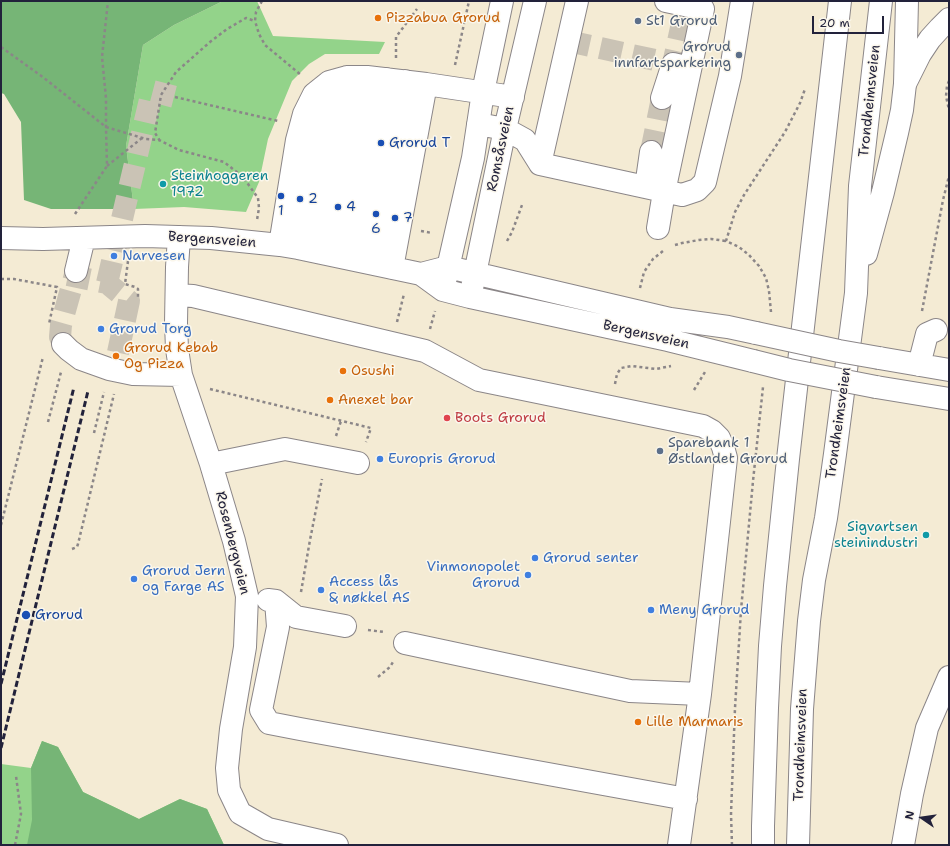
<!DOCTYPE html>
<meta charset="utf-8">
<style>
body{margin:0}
#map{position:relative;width:950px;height:846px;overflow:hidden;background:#f4ebd4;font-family:"Shantell Sans",sans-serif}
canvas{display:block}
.frame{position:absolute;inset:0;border:2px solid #22223b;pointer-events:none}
.north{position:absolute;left:902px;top:798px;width:40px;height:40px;-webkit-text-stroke:3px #fbf7ec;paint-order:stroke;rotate:283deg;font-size:11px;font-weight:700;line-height:16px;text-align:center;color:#22223b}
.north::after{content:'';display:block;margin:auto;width:14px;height:18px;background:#22223b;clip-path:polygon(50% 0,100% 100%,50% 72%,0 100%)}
.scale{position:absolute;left:812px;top:16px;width:72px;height:18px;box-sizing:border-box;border:2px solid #22223b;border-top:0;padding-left:5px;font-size:12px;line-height:14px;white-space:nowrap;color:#22223b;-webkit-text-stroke:3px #fbf7ec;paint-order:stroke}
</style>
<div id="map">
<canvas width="950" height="846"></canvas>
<div class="frame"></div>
<div class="north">N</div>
<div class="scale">20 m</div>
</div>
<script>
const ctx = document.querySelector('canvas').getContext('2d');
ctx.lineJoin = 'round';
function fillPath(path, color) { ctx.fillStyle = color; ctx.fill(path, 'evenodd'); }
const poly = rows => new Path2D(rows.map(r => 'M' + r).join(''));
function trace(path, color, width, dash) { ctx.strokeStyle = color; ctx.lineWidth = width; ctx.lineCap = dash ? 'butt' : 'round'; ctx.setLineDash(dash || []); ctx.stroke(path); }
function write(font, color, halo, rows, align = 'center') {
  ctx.font = font + ' "Shantell Sans",sans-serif'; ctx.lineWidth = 3; ctx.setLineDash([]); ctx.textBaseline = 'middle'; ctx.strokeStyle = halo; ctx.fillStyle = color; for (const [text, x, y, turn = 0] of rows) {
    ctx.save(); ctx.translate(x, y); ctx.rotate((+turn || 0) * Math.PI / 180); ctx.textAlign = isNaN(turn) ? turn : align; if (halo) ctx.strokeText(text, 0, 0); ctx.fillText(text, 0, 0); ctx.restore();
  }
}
const green = poly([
 [223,1,257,1,273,36,385,42,379,54,325,54,309,64,292,81,268,139,259,182,246,212,184,207,134,209,126,146,143,45,174,25],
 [42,741,58,747,83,792,139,819,180,799,207,809,224,845,1,845,1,764,31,768]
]);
const forest = poly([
 [1,1,223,1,174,25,143,45,126,146,134,209,51,209,24,200,21,122,4,94,1,93],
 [42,741,58,747,83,792,139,819,180,799,207,809,224,845,27,845,32,820,31,768]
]);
const minorTunnel = poly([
 [568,41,673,64,686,5],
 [651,152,662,98],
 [68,275,107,283,129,301,114,371],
 [107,283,152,91,175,97],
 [63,344,60,337,61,325,76,271]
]);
const path = poly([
 [262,1,256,12,255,21,259,34,265,45,301,75],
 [1,47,44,78,106,127,146,139,159,140,179,150,224,162,243,177,258,198,259,208,257,220],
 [396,58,396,37,417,9],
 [455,65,469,1],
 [949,81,947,86,946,96,949,110],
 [175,97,278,121],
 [160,141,155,133,161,95,176,72,210,42,227,29,246,18,255,21],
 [107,166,142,138],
 [75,214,107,166,106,127,106,98,102,57,108,1],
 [421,231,432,233],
 [507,241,512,232,522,205],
 [675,245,682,243,699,240,711,239,726,241],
 [128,261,125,284,135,287,138,289,138,297],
 [1,279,14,279,57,287,49,324],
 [640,288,644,272,653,259,663,251],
 [922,311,943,200,949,176],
 [771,312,769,291,766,278,759,266,749,255,739,247,726,241,735,212,744,195,785,132,800,103,805,89],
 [397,322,404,294],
 [430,329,435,311],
 [615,384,617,374,621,368,632,366,656,369,671,366],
 [210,389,371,428,366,442],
 [694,390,705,372],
 [48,422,61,372],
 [94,433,104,392],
 [336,436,341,421],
 [1,525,43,357],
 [72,549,77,547,78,544,114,394],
 [301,592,310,540,322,479],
 [368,630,384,632],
 [378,677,390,667,393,662],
 [15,845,21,814,16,776],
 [732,845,731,814,735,708,741,610,753,481,763,387]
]);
const minor = poly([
 [905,84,907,1],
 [662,98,673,64,690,68],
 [478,124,505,129,525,140,540,164,682,195,697,190,705,182,730,76,742,1],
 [540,164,577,1],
 [646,187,651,152],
 [658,228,664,192,703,9,666,1],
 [179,237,177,267,176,323,177,349,181,375,211,464,234,541,247,596,245,647,231,729,227,768,229,790,240,813,268,829,337,845],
 [1,238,43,239,145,236,211,238,280,245,298,248,421,274,443,290,470,297,668,340,753,361],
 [280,245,297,140,304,114,314,94,329,82,347,77,367,77,426,84,513,97],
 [298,248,317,137,329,82],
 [317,252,329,187,347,77],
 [336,256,357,138,367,77],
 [355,260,359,239,376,141,387,79],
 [374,264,405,81],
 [392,268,426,84],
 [76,271,84,238],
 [421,274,448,267,670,319,728,327,756,333],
 [445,281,473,158,483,92,502,1],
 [472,288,505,129,535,1],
 [177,295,193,296,425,351,479,380,703,426,712,431,719,438,723,447,726,458,700,694,679,845],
 [63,344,69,350,81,359,109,369,133,374,181,375],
 [879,358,949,370],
 [919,365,927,334,936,330],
 [876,387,949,399],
 [211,464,285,449,358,463],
 [268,600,276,601,296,617,345,626],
 [276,601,278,627,261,710,269,723,300,729,686,799],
 [405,643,630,691,700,694],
 [903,845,912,794,927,728,949,677]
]);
const highway = poly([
 [866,254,883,192,897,133,902,110,905,84,920,54,930,39,940,28,949,19],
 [763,845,763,826,767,708,770,646,775,586,788,459,840,1],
 [798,845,802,709,809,621,814,580,826,518,835,454,856,293,860,186,881,1]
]);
const rail = poly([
 [1,684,74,387],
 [1,748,88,391]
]);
const minorBridge = poly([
 [756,333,839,351,879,358],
 [753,361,789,370,876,387]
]);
const markers = [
 [378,18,4,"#e8710a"],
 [638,21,4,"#5c6f8a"],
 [739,55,4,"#5c6f8a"],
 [381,143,4,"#1a4fb4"],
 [163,184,4,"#0f9aa8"],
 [281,196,4,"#1a4fb4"],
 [300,199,4,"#1a4fb4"],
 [338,207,4,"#1a4fb4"],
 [376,214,4,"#1a4fb4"],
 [395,218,4,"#1a4fb4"],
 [114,256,4,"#3f7fe0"],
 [101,329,4,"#3f7fe0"],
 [116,356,4,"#e8710a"],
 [343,371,4,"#e8710a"],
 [330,400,4,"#e8710a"],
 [447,418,4,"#e0444e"],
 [660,451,4,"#5c6f8a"],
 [380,459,4,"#3f7fe0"],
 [926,535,4,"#0f9aa8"],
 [535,558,4,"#3f7fe0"],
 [528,575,4,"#3f7fe0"],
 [134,579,4,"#3f7fe0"],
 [321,590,4,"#3f7fe0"],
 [651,610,4,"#3f7fe0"],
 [26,615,5,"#1a4fb4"],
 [638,722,4,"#e8710a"]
];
const foodNames = [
 ["Pizzabua Grorud",386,18],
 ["Grorud Kebab",124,348],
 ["Og Pizza",124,364],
 ["Osushi",351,371],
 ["Anexet bar",338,400],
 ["Lille Marmaris",646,722]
];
const serviceNames = [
 ["St1 Grorud",646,21],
 ["Grorud",731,47,"right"],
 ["innfartsparkering",731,63,"right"],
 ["Sparebank 1",668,443],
 ["Østlandet Grorud",668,459]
];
const streetNames = [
 ["Trondheimsveien",870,101,-84],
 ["Romsåsveien",501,149,-78],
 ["Bergensveien",212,240,4],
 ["Bergensveien",646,335,13],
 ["Trondheimsveien",839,423,-82],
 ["Rosenbergveien",232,543,76],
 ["Trondheimsveien",801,745,-88]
];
const transitNames = [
 ["Grorud T",389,143],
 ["2",308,199],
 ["4",346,207],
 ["1",281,211,"center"],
 ["7",403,218],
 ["6",376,229,"center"],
 ["Grorud",35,615]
];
const cultureNames = [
 ["Steinhoggeren",171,176],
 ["1972",171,192],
 ["Sigvartsen",918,527,"right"],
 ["steinindustri",918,543,"right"]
];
const shopNames = [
 ["Narvesen",122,256],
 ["Grorud Torg",109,329],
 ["Europris Grorud",388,459],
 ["Grorud senter",543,558],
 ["Vinmonopolet",520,567,"right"],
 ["Grorud",520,583,"right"],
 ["Grorud Jern",142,571],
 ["og Farge AS",142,587],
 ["Access lås",329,582],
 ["& nøkkel AS",329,598],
 ["Meny Grorud",659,610]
];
const healthNames = [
 ["Boots Grorud",455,418]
];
fillPath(green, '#93d38a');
fillPath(forest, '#76b576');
trace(minorTunnel, '#cac3b5', 22, [22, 11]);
trace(minor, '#8b8688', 24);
trace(highway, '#8b8688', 24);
trace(path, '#8b8688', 2.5, [3, 3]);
trace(minor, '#fff', 22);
trace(highway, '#fff', 22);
trace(rail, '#22223b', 3, [6, 3]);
trace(minorBridge, '#8b8688', 24, []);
trace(minorBridge, '#fff', 22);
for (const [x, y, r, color] of markers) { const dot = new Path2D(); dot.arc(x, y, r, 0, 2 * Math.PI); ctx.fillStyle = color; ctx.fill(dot); trace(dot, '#fbf7ec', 1.5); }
write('14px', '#c56008', '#fbf7ec', foodNames, 'left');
write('14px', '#4e5e75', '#fbf7ec', serviceNames, 'left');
write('14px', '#22223b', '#fbf7ec', streetNames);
write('14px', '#164399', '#fbf7ec', transitNames, 'left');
write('14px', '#0d838f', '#fbf7ec', cultureNames, 'left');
write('14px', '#366cbe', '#fbf7ec', shopNames, 'left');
write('14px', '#be3a42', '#fbf7ec', healthNames, 'left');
</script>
